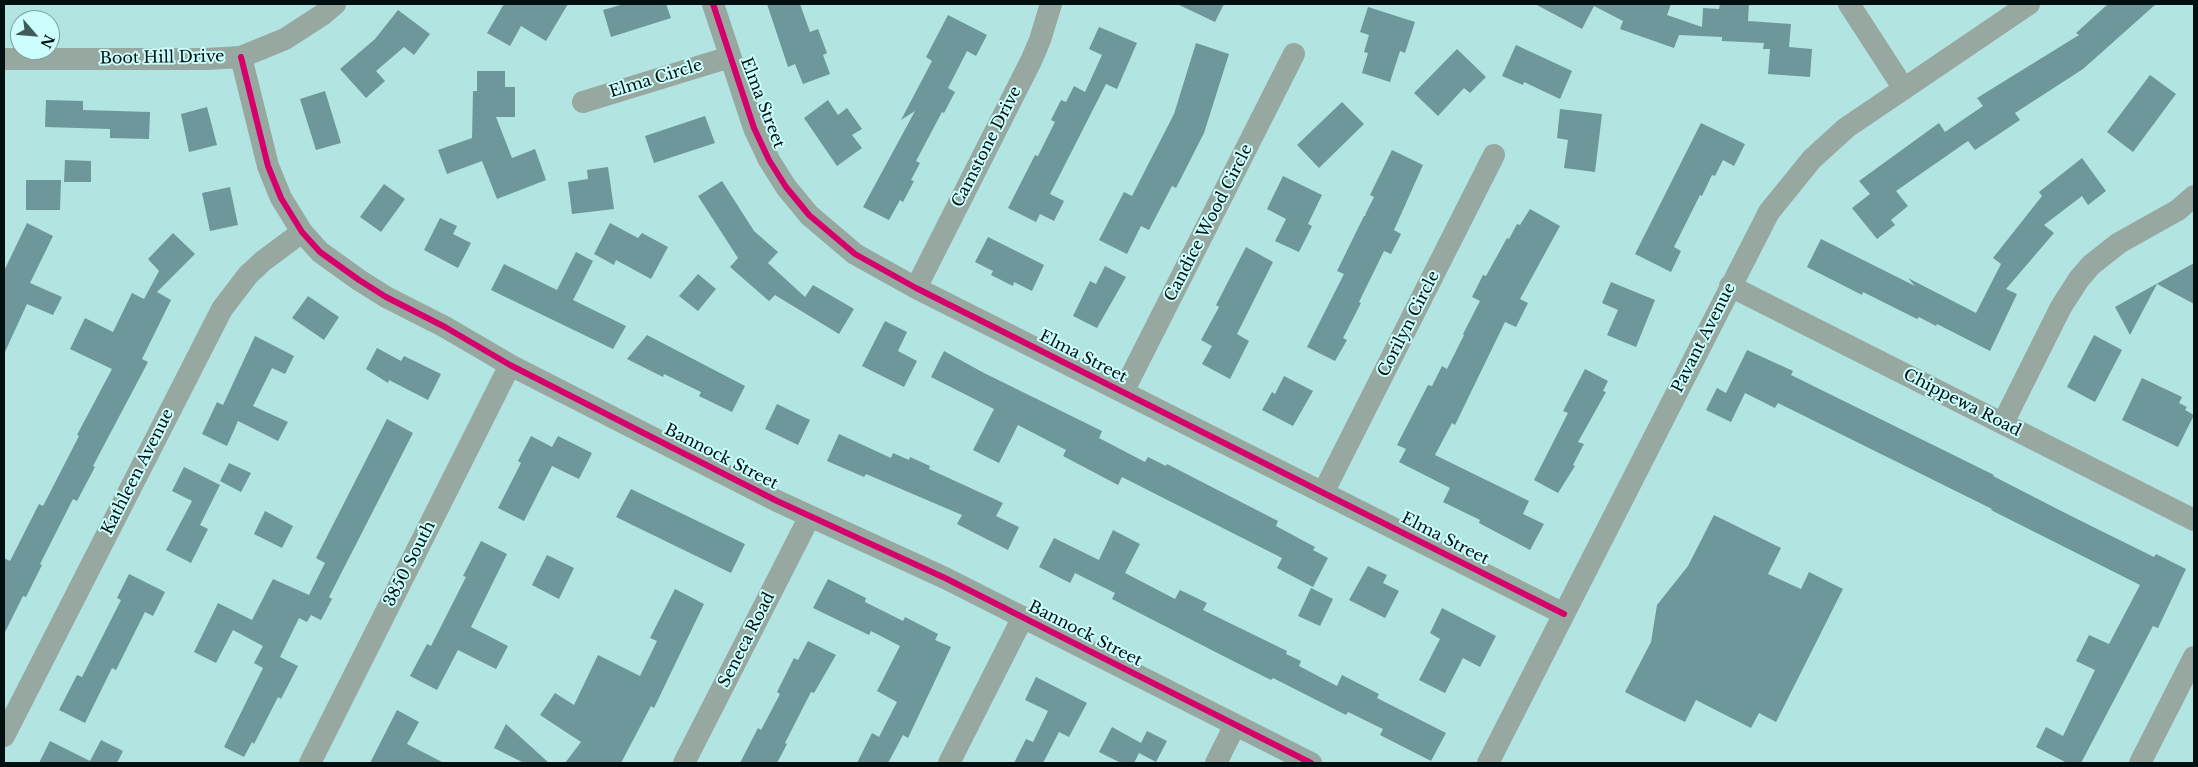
<!DOCTYPE html>
<style>
body{margin:0}
#map{position:relative;width:2198px;height:767px;overflow:hidden;background:#b2e4e2;font-family:"Libre Baskerville",serif}
canvas{display:block}
.frame{position:absolute;inset:0;border:5px solid #001010;pointer-events:none}
.north{position:absolute;left:10px;top:10px;width:50px;height:50px;box-sizing:border-box;background:#cbfefc;border:1px solid #7a9f9e;border-radius:50%;rotate:117deg;font-size:14px;font-weight:700;line-height:20px;text-align:center;color:#001010}
.north::after{content:'';display:block;margin:auto;width:18px;height:22px;background:#3e5a5a;clip-path:polygon(50% 0,100% 100%,50% 72%,0 100%)}
</style>
<div id="map">
<canvas width="2198" height="767"></canvas>
<div class="frame"></div>
<div class="north">N</div>
</div>
<script>
const ctx = document.querySelector('canvas').getContext('2d');
ctx.lineJoin = 'round';
function fillPath(path, color) { ctx.fillStyle = color; ctx.fill(path, 'evenodd'); }
const poly = rows => new Path2D(rows.map(r => 'M' + r).join(''));
function trace(path, color, width, dash) { ctx.strokeStyle = color; ctx.lineWidth = width; ctx.lineCap = dash ? 'butt' : 'round'; ctx.setLineDash(dash || []); ctx.stroke(path); }
function write(font, color, halo, rows, align = 'center') {
  ctx.font = font + ' "Libre Baskerville",serif'; ctx.lineWidth = 4; ctx.setLineDash([]); ctx.textBaseline = 'middle'; ctx.strokeStyle = halo; ctx.fillStyle = color; for (const [text, x, y, turn = 0] of rows) {
    ctx.save(); ctx.translate(x, y); ctx.rotate((+turn || 0) * Math.PI / 180); ctx.textAlign = isNaN(turn) ? turn : align; if (halo) ctx.strokeText(text, 0, 0); ctx.fillText(text, 0, 0); ctx.restore();
  }
}
const building = poly([
 [504,4,568,4,546,41,521,26,510,46,487,33],
 [624,4,666,4,671,18,611,37,603,10],
 [767,4,800,4,810,32,818,29,827,53,823,55,830,74,803,84,795,64,788,67],
 [1177,4,1224,4,1215,22],
 [1535,4,1671,4,1667,15,1702,27,1703,8,1719,9,1720,4,1749,4,1748,21,1791,24,1789,47,1812,49,1810,77,1768,74,1770,49,1763,49,1764,43,1722,41,1722,37,1679,35,1674,48,1620,29,1623,21,1594,6,1582,29],
 [2108,4,2156,4,2083,69,2015,113,2020,120,1975,150,1968,141,1896,191,1908,206,1891,220,1895,225,1877,239,1852,208,1870,194,1859,181,1939,123,1945,132,1983,106,1977,98,2079,35,2076,33],
 [1368,7,1415,22,1405,53,1400,51,1390,82,1362,73,1368,53,1364,52,1369,35,1360,32],
 [398,10,430,34,414,55,404,47,376,71,385,81,366,98,340,69,375,39],
 [948,15,987,35,976,56,967,51,948,88,955,92,944,113,942,112,916,161,920,163,911,180,914,181,903,202,900,200,889,220,863,207,915,111,901,120,932,61,926,57],
 [1099,27,1137,43,1117,89,1106,84,1050,194,1064,201,1054,221,1040,214,1036,222,1008,208,1035,155,1038,156,1055,122,1051,120,1061,100,1066,102,1074,86,1085,92,1102,55,1089,49],
 [1196,43,1229,54,1204,133,1176,188,1172,186,1149,230,1141,226,1127,254,1099,240,1124,192,1132,196,1174,114],
 [1516,45,1572,71,1560,99,1524,82,1523,85,1502,76],
 [1457,49,1486,77,1470,93,1464,88,1438,116,1414,93],
 [477,71,505,71,505,87,515,87,515,117,496,117,512,158,535,149,546,180,497,199,482,161,447,174,438,150,472,138,473,91,477,91],
 [2150,75,2176,94,2133,152,2107,132],
 [325,91,341,143,316,150,300,99],
 [46,100,83,101,83,110,150,112,149,139,110,138,110,129,45,127],
 [828,100,838,115,847,108,862,129,852,135,862,148,837,166,804,118],
 [1342,102,1364,124,1319,168,1297,145],
 [207,107,217,145,189,152,181,114],
 [1560,109,1602,114,1595,172,1564,168,1568,140,1557,138],
 [705,116,715,143,654,163,645,136],
 [1701,123,1745,144,1734,166,1723,160,1715,176,1712,175,1702,196,1700,195,1674,247,1681,251,1671,272,1635,254],
 [1392,150,1423,165,1394,230,1401,234,1391,254,1384,251,1359,302,1361,303,1343,338,1347,340,1335,361,1307,347,1344,274,1337,271,1364,216,1366,216,1365,215,1374,197,1370,195],
 [2082,158,2106,191,2088,205,2082,196,2044,225,2054,233,2006,289,2017,294,1990,351,1937,324,1936,326,1919,317,1917,319,1863,292,1862,295,1807,267,1821,239,1915,286,1908,278,1976,313,2001,264,1993,258,2042,196,2039,192],
 [65,160,91,161,91,182,64,182],
 [608,167,614,209,572,214,568,182,588,179,587,170],
 [1283,176,1322,195,1308,224,1312,226,1299,252,1275,241,1286,219,1267,209],
 [26,180,61,180,60,210,26,210],
 [722,181,754,231,778,252,768,263,805,297,813,285,854,309,839,334,775,295,769,301,730,267,738,258,698,196],
 [384,184,405,199,381,232,360,217],
 [230,187,238,225,210,231,202,193],
 [1530,209,1560,226,1520,299,1528,303,1516,327,1505,322,1455,425,1452,423,1435,455,1529,501,1523,514,1544,524,1530,550,1479,523,1480,520,1443,502,1450,488,1399,462,1406,449,1397,445,1428,385,1432,386,1442,366,1447,369,1464,335,1463,334,1480,301,1472,297,1483,275,1486,276,1507,238,1509,239,1517,224,1520,225],
 [440,218,457,226,453,234,471,243,458,268,424,250],
 [27,223,53,236,30,283,62,297,53,315,27,304,4,354,4,271],
 [610,223,638,238,642,233,668,247,651,279,616,260,614,265,594,254],
 [173,233,195,254,157,292,171,300,142,359,148,362,93,466,95,467,77,501,73,499,40,564,42,565,26,597,23,596,4,634,4,558,10,561,39,504,43,506,79,436,77,435,112,369,70,349,85,318,113,332,132,293,144,299,159,271,148,259],
 [988,237,1044,265,1032,291,1014,282,1013,286,991,275,993,271,975,262],
 [1246,247,1273,262,1237,334,1249,341,1230,379,1202,364,1212,346,1201,340,1219,307,1216,305],
 [576,252,593,261,573,300,626,326,613,349,491,290,504,264,557,290],
 [2194,263,2194,304,2157,284,2130,335,2115,307],
 [1105,266,1126,277,1097,328,1073,316,1090,281,1096,284],
 [698,274,716,289,698,311,679,296],
 [1611,282,1655,300,1636,347,1607,335,1618,310,1602,303],
 [308,296,339,317,324,340,292,318],
 [885,321,907,332,898,351,917,361,904,387,862,366],
 [647,335,745,386,732,412,699,396,701,392,664,374,663,377,627,359],
 [2094,335,2122,350,2095,402,2067,387],
 [255,336,294,356,285,374,272,368,253,406,288,422,278,441,238,421,227,446,202,434,217,402,223,405],
 [377,348,401,361,404,356,441,374,428,400,389,380,388,383,366,369],
 [1747,350,1793,371,1791,375,1994,475,1993,476,2073,517,2154,557,2156,554,2186,569,2158,628,2153,626,2081,763,2067,763,2036,747,2046,727,2063,736,2095,670,2076,661,2089,635,2109,644,2140,585,1991,510,1992,509,1778,403,1775,408,1745,393,1731,422,1706,410,1717,388,1726,393],
 [944,351,984,373,1102,431,1099,438,1145,462,1148,457,1166,466,1167,464,1278,521,1276,526,1315,547,1313,550,1328,558,1313,587,1277,568,1282,558,1122,477,1118,485,1063,456,1066,450,1018,425,999,463,973,450,994,409,931,377],
 [1585,369,1608,381,1603,391,1606,392,1578,442,1584,444,1573,465,1575,466,1558,493,1534,480,1568,413,1563,411],
 [1284,376,1313,391,1293,426,1262,410,1272,392,1275,394],
 [2142,378,2182,397,2179,403,2187,407,2185,410,2194,415,2178,447,2122,420],
 [777,404,810,420,798,445,765,429],
 [387,419,413,433,329,597,332,599,321,620,311,615,307,622,299,618,280,657,298,666,281,699,278,697,254,744,252,742,244,757,224,747,263,668,254,663,263,646,233,630,216,663,194,652,218,603,252,620,273,579,309,595,325,563,316,558],
 [839,434,891,458,893,453,909,460,910,457,930,466,929,469,1003,503,996,516,1019,527,1008,550,957,524,962,515,866,474,864,477,827,461],
 [531,436,552,447,558,436,592,453,579,479,552,466,524,521,498,508,521,463,518,461],
 [229,463,251,473,241,492,220,481],
 [184,467,220,485,200,525,208,529,191,563,166,550,192,501,172,491],
 [631,489,745,544,731,573,616,517],
 [265,511,293,526,282,548,254,534],
 [1714,515,1781,548,1768,574,1801,589,1809,572,1843,589,1776,722,1759,713,1751,728,1696,700,1685,722,1625,692,1651,642,1657,605,1688,566],
 [1113,530,1140,544,1125,573,1175,599,1180,590,1207,603,1203,610,1287,651,1286,654,1301,661,1299,666,1337,686,1342,675,1379,694,1377,698,1446,733,1431,761,1380,735,1383,729,1348,712,1346,715,1273,678,1271,680,1237,663,1112,599,1115,593,1075,573,1070,583,1039,567,1054,538,1099,560],
 [481,541,507,554,471,627,508,646,496,669,458,650,437,690,410,676,427,644,431,646,466,577,463,576],
 [547,555,574,568,559,599,532,585],
 [1368,566,1387,575,1383,583,1399,591,1385,618,1349,600],
 [129,574,165,592,153,616,145,612,116,670,112,668,85,723,59,710,77,675,82,677,121,600,117,598],
 [828,579,866,598,865,602,903,621,905,617,938,634,935,640,951,647,908,738,903,735,888,763,857,763,872,733,879,737,897,702,877,691,900,646,871,631,869,635,813,608],
 [1311,588,1333,599,1320,626,1298,616],
 [675,589,704,604,654,708,651,706,621,763,565,763,581,742,540,715,555,693,574,705,598,655,640,676,657,641,650,638],
 [1442,608,1496,636,1480,667,1463,658,1445,693,1419,680,1440,639,1430,633],
 [808,641,836,655,814,693,811,692,785,743,787,744,777,763,740,763,758,728,761,730,780,694,777,692,794,658,798,660],
 [1036,677,1087,703,1069,737,1059,732,1043,763,1014,763,1026,739,1033,742,1048,711,1025,700],
 [397,710,419,722,407,744,444,763,370,763],
 [506,724,549,763,524,763,494,748],
 [1112,727,1141,743,1147,731,1167,741,1156,762,1139,753,1134,763,1121,763,1099,752],
 [101,740,123,751,117,763,39,763,50,741,90,761]
]);
const street = poly([
 [713,4,754,128,769,160,786,187,809,215,855,254,916,288,1564,614],
 [1849,4,1904,89],
 [241,57,268,166,281,198,302,232,320,252,359,280,386,297,445,327,510,365,777,501,945,578,1311,763],
 [4,59,206,59,241,57,285,39,322,15,335,4],
 [583,102,730,57],
 [1730,286,2194,520],
 [916,288,1031,61,1040,40,1051,4],
 [1123,392,1294,54],
 [2003,423,2061,307,2079,279,2091,265,2119,243,2178,210,2194,196],
 [1323,493,1494,155],
 [4,736,222,309,248,275,263,261,302,232],
 [310,763,510,365],
 [684,763,810,516],
 [949,763,1023,617],
 [1216,763,1235,725],
 [1488,763,1769,212,1812,159,1846,128,2029,4],
 [2140,763,2194,657]
]);
const cycleway = poly([
 [713,4,754,128,769,160,786,187,809,215,855,254,916,288,1564,614],
 [241,57,268,166,281,198,302,232,320,252,359,280,386,297,445,327,510,365,777,501,945,578,1311,763]
]);
const streetNames = [
 ["Boot Hill Drive",162,58,-1],
 ["Elma Circle",656,79,-17],
 ["Elma Street",762,103,69],
 ["Camstone Drive",987,147,-63],
 ["Candice Wood Circle",1209,223,-63],
 ["Corilyn Circle",1409,324,-63],
 ["Pavant Avenue",1704,338,-63],
 ["Elma Street",1083,357,27],
 ["Chippewa Road",1962,403,27],
 ["Bannock Street",721,457,27],
 ["Kathleen Avenue",138,472,-63],
 ["Elma Street",1445,539,27],
 ["3850 South",410,564,-63],
 ["Bannock Street",1085,634,27],
 ["Seneca Road",747,640,-63]
];
fillPath(building, '#6d979a');
trace(street, '#97a8a1', 22);
trace(cycleway, '#d6006c', 6);
write('16px', '#001010', '#cbfefc', streetNames);
</script>
